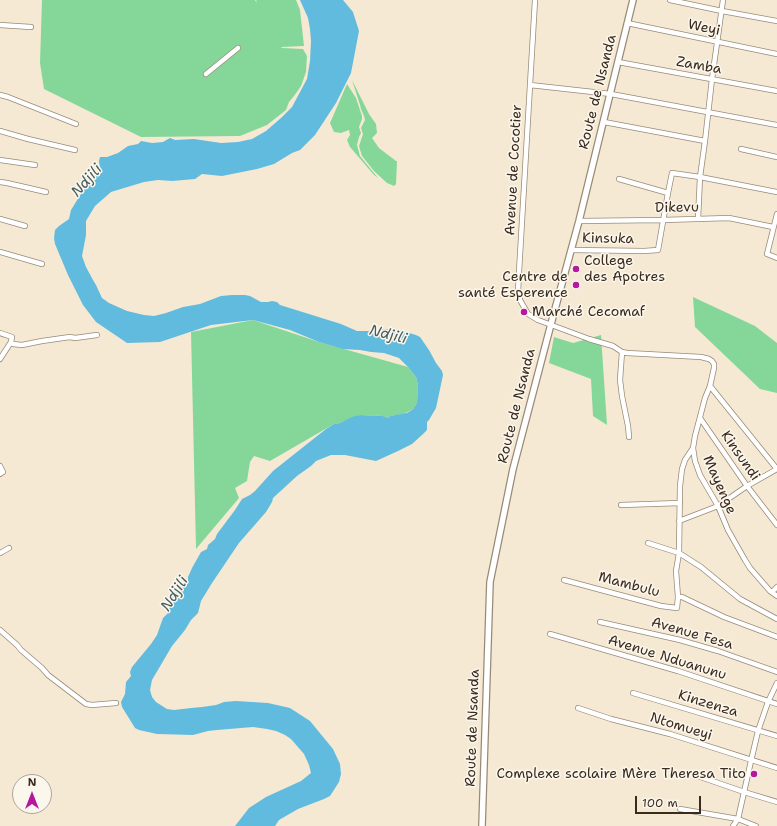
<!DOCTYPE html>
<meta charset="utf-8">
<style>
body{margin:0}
#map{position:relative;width:777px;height:826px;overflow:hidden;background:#f6e9d3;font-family:"Shantell Sans",sans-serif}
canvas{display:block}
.north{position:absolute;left:12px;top:774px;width:40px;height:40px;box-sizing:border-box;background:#fbf7ec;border:1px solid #aea59a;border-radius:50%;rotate:0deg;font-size:11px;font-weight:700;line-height:16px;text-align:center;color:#3b2a1e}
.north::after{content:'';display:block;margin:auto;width:14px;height:18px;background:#b5179e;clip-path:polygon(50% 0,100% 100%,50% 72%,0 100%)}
.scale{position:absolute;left:635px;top:796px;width:66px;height:18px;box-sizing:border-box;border:2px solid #3b2a1e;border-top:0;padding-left:5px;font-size:12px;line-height:14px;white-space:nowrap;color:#3b2a1e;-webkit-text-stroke:3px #fbf7ec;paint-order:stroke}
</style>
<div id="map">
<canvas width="777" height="826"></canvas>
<div class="north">N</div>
<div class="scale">100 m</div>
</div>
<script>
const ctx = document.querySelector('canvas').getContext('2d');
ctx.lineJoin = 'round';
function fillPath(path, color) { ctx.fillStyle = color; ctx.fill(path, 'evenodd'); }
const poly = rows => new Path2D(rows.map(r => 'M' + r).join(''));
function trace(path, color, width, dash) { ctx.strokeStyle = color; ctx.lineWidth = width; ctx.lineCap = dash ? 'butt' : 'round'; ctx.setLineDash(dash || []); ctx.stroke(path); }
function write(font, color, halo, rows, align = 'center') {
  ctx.font = font + ' "Shantell Sans",sans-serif'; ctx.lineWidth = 3; ctx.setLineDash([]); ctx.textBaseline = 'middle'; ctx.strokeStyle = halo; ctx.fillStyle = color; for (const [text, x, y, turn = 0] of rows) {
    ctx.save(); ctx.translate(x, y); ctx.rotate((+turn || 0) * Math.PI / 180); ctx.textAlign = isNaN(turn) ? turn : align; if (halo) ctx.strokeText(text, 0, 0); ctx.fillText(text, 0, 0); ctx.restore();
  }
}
const green = poly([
 [42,0,255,0,257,3,256,0,296,0,300,10,304,46,281,47,282,48,303,49,307,56,306,72,301,86,294,96,289,102,286,110,267,125,240,136,141,137,44,89,40,63],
 [352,80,369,114,376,124,377,133,372,138,379,148,396,161,397,161,396,184,394,186,387,183,374,171,362,156,359,146,363,134,361,128,365,120,364,116,361,109,360,105],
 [347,84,356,98,362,116,362,119,359,127,361,133,359,137,357,145,360,156,378,178,374,175,350,147,347,140,350,135,349,130,341,133,334,132,330,123],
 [693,297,755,326,777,343,777,393,760,389,695,327],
 [253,320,319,342,408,367,416,377,418,384,417,403,413,409,404,414,390,416,388,418,383,416,360,415,340,423,334,424,270,461,254,456,250,462,247,481,235,488,239,498,196,549,191,332],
 [601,335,607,425,593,416,591,379,549,363,554,337,573,343]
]);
const water = poly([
 [300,0,343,0,353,12,359,31,351,73,336,103,315,135,300,150,292,153,274,164,257,169,222,176,202,174,195,179,172,181,158,180,144,182,111,192,95,206,86,221,86,235,82,256,86,267,93,280,96,285,102,298,109,303,127,311,144,315,154,316,166,313,183,307,200,304,221,296,232,295,245,295,250,296,261,302,268,302,272,301,277,302,280,305,341,324,357,331,369,331,378,329,390,329,399,330,416,335,420,337,429,350,436,363,442,371,443,375,436,408,429,420,427,422,427,430,422,435,412,444,398,451,376,461,345,455,331,455,316,461,311,466,297,476,273,498,272,502,266,512,239,543,212,583,201,601,198,613,191,620,185,630,172,646,152,680,150,690,152,697,156,702,167,709,174,710,191,708,202,707,216,705,224,702,236,701,268,703,290,708,310,721,333,749,340,764,341,774,339,782,330,796,324,799,298,809,279,820,275,826,235,826,249,808,266,797,301,781,311,773,309,765,304,754,291,739,285,735,276,731,267,729,253,727,217,730,208,731,193,735,157,734,139,730,135,728,122,707,121,702,125,694,126,682,131,676,130,672,132,667,151,644,157,635,163,618,169,612,168,609,166,607,169,598,175,593,180,585,188,582,188,577,192,568,201,552,207,549,208,545,215,539,217,534,235,510,242,499,250,495,255,491,273,471,326,429,334,424,340,423,352,417,360,415,383,416,388,418,390,416,407,413,413,409,417,403,418,384,416,377,408,367,399,358,384,353,371,352,360,350,343,349,319,342,290,330,253,320,211,325,160,342,127,343,96,322,83,305,68,275,55,244,54,238,55,230,59,226,69,219,71,210,79,197,87,185,92,175,100,169,99,161,100,157,107,157,118,153,128,146,138,144,141,141,152,143,163,142,170,138,175,140,194,139,221,143,238,142,252,139,266,131,281,118,292,107,307,79,310,61,311,41,310,29,308,18]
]);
const minor = poly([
 [535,0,519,272,518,292,520,300,528,314,538,320,589,339,613,346,622,352,627,353,701,357,709,359,712,361,714,364,714,368,710,386,705,398,695,436,693,448,695,461,700,475,718,506,728,530,745,560,750,568,770,591,777,596],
 [670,0,722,11,777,21],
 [627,23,777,54],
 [0,25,31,27],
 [618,62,777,91],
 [206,74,238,48],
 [530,85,611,94,777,125],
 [0,95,8,97,76,124],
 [604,122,705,141],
 [0,131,28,139,75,150],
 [741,149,777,157],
 [0,160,35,165],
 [619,179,668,193],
 [0,182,7,183,46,192],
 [777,214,767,254,777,258],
 [0,219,25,226],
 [698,219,700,177,705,141,712,79,723,0],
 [579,221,663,220,729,218,773,227],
 [571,250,644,251,658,250,668,193,672,173,700,177,777,192],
 [0,252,42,264],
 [0,333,12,337,11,342,13,344,22,345,42,341,70,337,75,338,97,335],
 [622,352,620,380,622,396,628,426,629,437],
 [0,359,11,342],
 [710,386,777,469],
 [700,418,747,486,777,525],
 [693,448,685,460,682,469,680,486,679,553,701,567,740,599,777,619],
 [0,466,3,472,0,474],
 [621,505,680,503],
 [679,521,718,506,747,486,777,469],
 [648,543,679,553,676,571,678,597,682,597,724,617,777,637],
 [0,553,2,552,9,548],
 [564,580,661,606,677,608,678,597],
 [772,592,777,587],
 [600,622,680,640,718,651,777,672],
 [0,630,17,645,21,650,42,668,48,675,86,704,92,705,116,703],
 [550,634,678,671,777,704],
 [633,693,777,736],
 [578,708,611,719,670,734,777,768],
 [695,775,744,792,777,802],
 [680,809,738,819,756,826],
 [733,826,738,819,751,761,758,731,768,702,777,683]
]);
const tertiary = poly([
 [482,826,490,582,513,469,551,324,579,221,633,0]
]);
const markers = [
 [576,269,4,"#b5179e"],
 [576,285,4,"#b5179e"],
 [524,312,4,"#b5179e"],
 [754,774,4,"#b5179e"]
];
const streetNames = [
 ["Weyi",704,28,12],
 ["Zamba",699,66,10],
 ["Route de Nsanda",598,92,-76],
 ["Avenue de Cocotier",514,170,-87],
 ["Dikevu",677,208,-1],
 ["Kinsuka",608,239,1],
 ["Route de Nsanda",517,406,-76],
 ["Kinsundi",740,456,55],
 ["Mayenge",719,485,66],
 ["Mambulu",629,585,15],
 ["Avenue Fesa",692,634,16],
 ["Avenue Nduanunu",667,658,17],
 ["Kinzenza",708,704,17],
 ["Ntomueyi",681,727,17],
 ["Route de Nsanda",473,728,-88]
];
const poiNames = [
 ["College",584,261],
 ["des Apotres",584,277],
 ["Centre de",568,277,"right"],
 ["santé Esperence",568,293,"right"],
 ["Marché Cecomaf",532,312],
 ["Complexe scolaire Mère Theresa Tito",746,774,"right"]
];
const waterNames = [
 ["Ndjili",87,181,-48],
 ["Ndjili",388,335,14],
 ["Ndjili",175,594,-58]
];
fillPath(green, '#85d799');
fillPath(water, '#61bbde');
trace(minor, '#988a78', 6);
trace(tertiary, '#988a78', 8);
trace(minor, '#fff', 4.5);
trace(tertiary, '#fff', 5.5);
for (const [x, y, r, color] of markers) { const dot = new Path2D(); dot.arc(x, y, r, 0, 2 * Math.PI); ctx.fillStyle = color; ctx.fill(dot); trace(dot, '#fbf7ec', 1.5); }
write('14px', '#3b2a1e', '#fbf7ec', streetNames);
write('14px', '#3b2a1e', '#fbf7ec', poiNames, 'left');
write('italic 15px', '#485d61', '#fbf7ec', waterNames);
</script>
